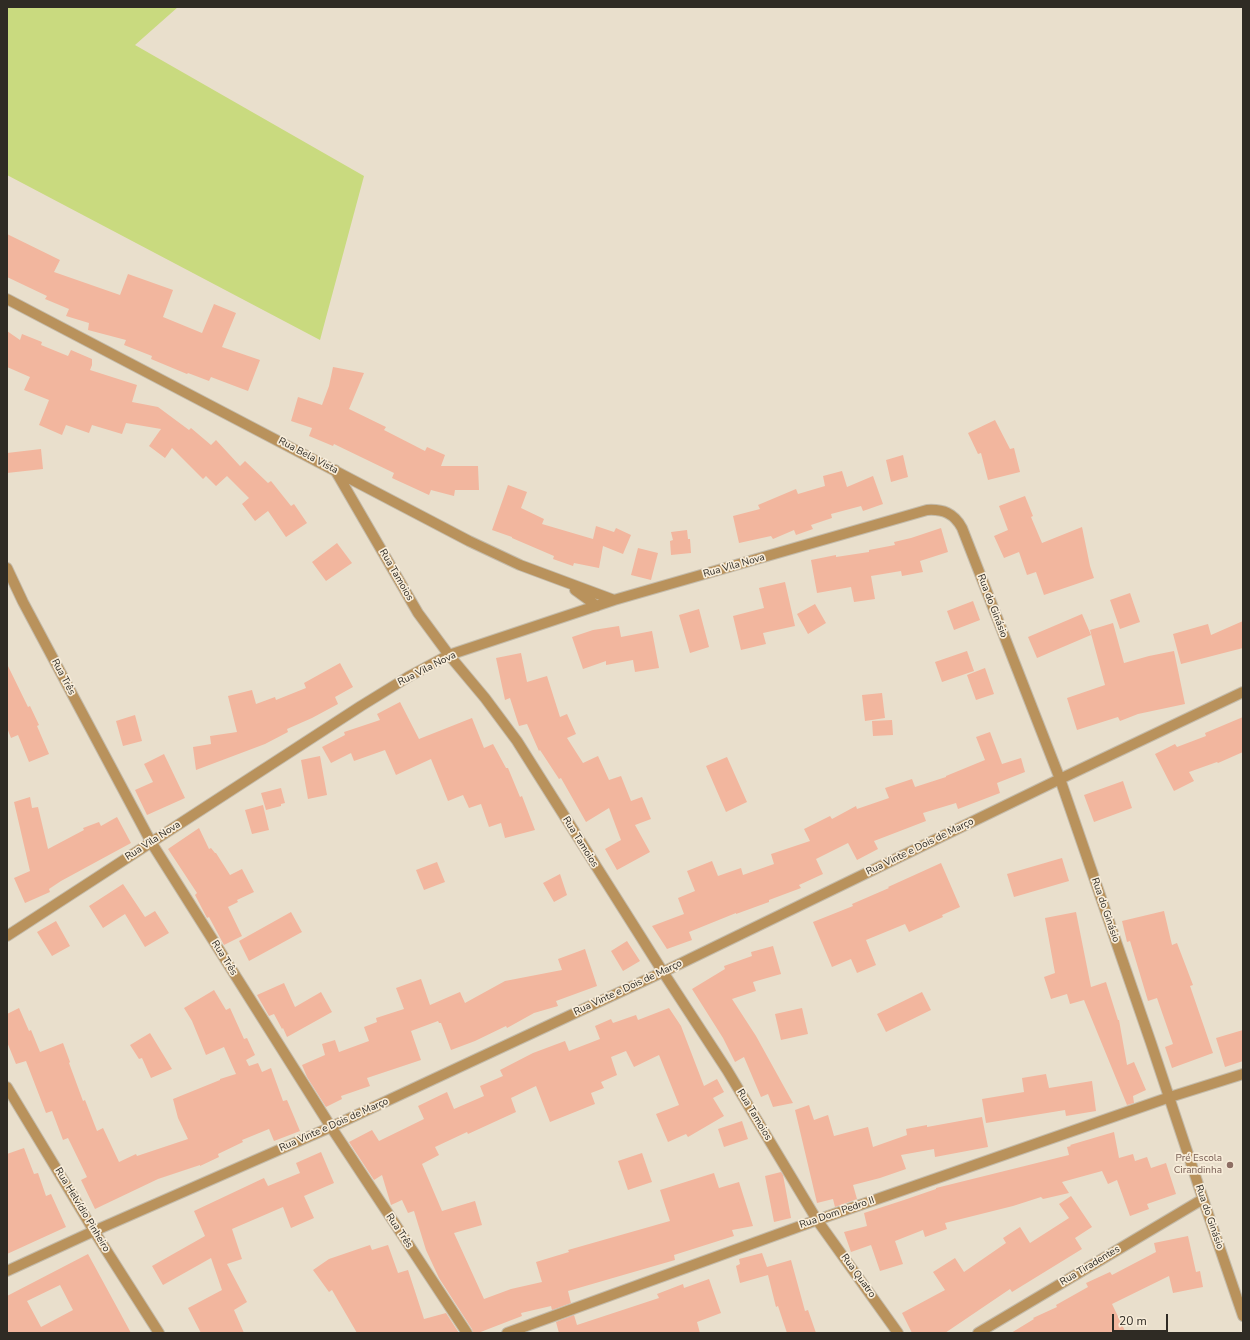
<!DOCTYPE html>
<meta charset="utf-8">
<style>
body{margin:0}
#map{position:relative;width:1250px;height:1340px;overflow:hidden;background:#e9dfcc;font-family:"Nunito Sans",sans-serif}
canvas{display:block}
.frame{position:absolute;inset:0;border:8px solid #2f2b24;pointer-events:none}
.scale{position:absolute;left:1112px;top:1314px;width:56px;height:18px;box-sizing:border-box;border:2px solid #2f2b24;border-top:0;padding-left:5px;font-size:12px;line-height:14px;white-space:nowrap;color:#2f2b24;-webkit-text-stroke:3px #f7ecd9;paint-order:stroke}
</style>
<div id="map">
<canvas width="1250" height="1340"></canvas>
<div class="frame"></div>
<div class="scale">20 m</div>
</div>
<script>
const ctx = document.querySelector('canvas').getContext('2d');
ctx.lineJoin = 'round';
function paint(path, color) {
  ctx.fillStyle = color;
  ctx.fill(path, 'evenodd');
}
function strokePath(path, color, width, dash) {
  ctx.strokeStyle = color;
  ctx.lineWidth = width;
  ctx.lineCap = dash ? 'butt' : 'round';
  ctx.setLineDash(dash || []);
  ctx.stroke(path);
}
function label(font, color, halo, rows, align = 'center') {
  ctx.font = font + ' "Nunito Sans",sans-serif';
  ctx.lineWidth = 3.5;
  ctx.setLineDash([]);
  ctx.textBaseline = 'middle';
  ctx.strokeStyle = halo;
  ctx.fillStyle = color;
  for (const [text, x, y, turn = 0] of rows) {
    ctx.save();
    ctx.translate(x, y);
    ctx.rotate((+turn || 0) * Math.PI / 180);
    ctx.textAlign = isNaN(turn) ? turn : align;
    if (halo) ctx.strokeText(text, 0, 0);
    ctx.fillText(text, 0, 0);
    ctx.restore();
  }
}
const green = new Path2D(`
 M7,7H178L135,45L364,176L320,340L7,175Z`);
const building = new Path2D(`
 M7,234L60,260L54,272L120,295L128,274L173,290L163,317L202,333L214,304L236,313L222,347L260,360L248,391L211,377L209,381L188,373L187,374L151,359L152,356L124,345L126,340L88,330L89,323L66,316L69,309L45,299L47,296L7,277Z
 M7,331L20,340L22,334L42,342L41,345L68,356L71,350L92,359V365L90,370L137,385L132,402L158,407L189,430L191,428L211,445L216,440L240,466L245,461L268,483L271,481L291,506L294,504L307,523L286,537L268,511L255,521L242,504L249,498L227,476L216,486L206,476L203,479L172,448L165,458L149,446L161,429L126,423L122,434L92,425L89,433L66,425L62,435L39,425L49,400L24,390L30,377L7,367Z
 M333,367L364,373L349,409L386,427L384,430L425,451L427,447L445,455L441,466H478L479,490H455L454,496L431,490L429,495L392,478L394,473L334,444L333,446L309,436L312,428L291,421L298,397L322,405L329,386Z
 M995,420L1010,449L1014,448L1020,472L988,480L981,453L978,454L968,433Z
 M41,449L43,469L7,473V453Z
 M903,455L908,477L891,482L886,460Z
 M842,471L847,487L873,476L883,504L863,511L861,506L831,514L832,518L811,525L813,529L796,535L794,530L773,539L771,536L739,543L733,516L760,509L758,505L796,489L798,494L825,486L823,476Z
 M508,485L527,492L521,508L544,519L542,524L593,539L596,526L614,532L616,528L631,535L623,554L603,546L599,568L574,563L573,566L553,559L554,556L512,538V537L492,530Z
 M1025,496L1033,516L1031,517L1042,543L1082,527L1090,566L1094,578L1044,595L1036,572L1027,575L1019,552L1004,558L994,536L1008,530L999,506Z
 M941,528L948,552L920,561L923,572L902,576L901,571L871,576L875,599L854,602L851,587L817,593L811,560L836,555V557L869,552V550L895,545L894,542L911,538Z
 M687,530L688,539H690L691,553L671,555L670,541L673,540L671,532Z
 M337,543L352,563L326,581L312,562Z
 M638,548L658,553L651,580L631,575Z
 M785,582L795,626L763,633L766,644L741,650L733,616L764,608L759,588Z
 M1130,593L1140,622L1120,629L1110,600Z
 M973,601L980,620L954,630L947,611Z
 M815,604L826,623L808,634L797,614Z
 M699,609L709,647L690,653L679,615Z
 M1082,614L1091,635L1037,658L1028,637Z
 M1243,621V648L1181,664L1173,634L1208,624L1211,635Z
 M1113,623L1124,663L1149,656L1174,651L1185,704L1138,714L1120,721L1118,717L1077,730L1067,698L1105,685L1090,630Z
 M619,626L621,637L652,631L659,668L635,672L633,660L606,665V661L583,669L572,637L593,630Z
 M967,651L974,671L942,682L935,662Z
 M521,653L527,682L547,676L560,717L567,714L576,734L567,738L583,763L598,756L609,780L621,776L631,801L642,797L651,819L635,825L650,852L617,870L605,849L621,840L609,808L586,822L561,778L559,779L540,750L539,751L527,724L519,726L510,698L505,700L496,658Z
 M340,663L353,687L335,697L338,704L312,718L287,729L288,732L265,744L196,770L193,747L211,744L210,736L237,732L228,696L252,690L256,704L275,697L276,700L306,688L304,683Z
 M7,664L28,707L30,706L39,725L37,726L49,754L29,762L18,735L11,738L7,728Z
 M985,668L994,694L976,700L967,675Z
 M882,693L885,718L865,721L862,695Z
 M400,702L419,739L472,718L484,748L493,744L506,768H508L520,797L522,796L535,830L505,838L501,823L489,827L481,804L469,808L463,795L448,801L431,759L396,775L385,750L354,761L351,753L331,763L322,747L345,735L344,732L380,720L377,714Z
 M135,715L142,741L123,746L116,721Z
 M1243,717V752L1218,763L1217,762L1189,772L1194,781L1174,791L1155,754L1175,744L1177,747L1206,736L1205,733Z
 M892,720L893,735L873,736L872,721Z
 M990,732L1002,764L1021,758L1025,772L997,783L1000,793L958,809L956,803L923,813L926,821L874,841L878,849L857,860L848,843L816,859L823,874L799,885L801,888L769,900V902L736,914V913L689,932L692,940L667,949L652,926L684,914L678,898L695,891L687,871L712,861L718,876L741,868L743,875L774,864L771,854L810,841L804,829L830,816L832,819L856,806L857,809L889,798L885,788L912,779L915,787L946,777V776L985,760L976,737Z
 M164,754L185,798L147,815L135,790L153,782L144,764Z
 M320,756L327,795L308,799L301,760Z
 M727,757L747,802L726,812L706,766Z
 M1123,781L1132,808L1094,822L1084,795Z
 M281,788L285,803L281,804V806L266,810L261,793Z
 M30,797L32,808L38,807L48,849L84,830L83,828L99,822L101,826L117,817L131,843L61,881L49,889L50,892L25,903L14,878L30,871L14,802Z
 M263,805L269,830L252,834L245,810Z
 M199,828L209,849L211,848L215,853H216L230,875L242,869L254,892L237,900L238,902L228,907L242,936L224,945L209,917L207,918L195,895L197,893L168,849Z
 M1062,858L1069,881L1014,897L1007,874Z
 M437,862L445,882L424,890L416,870Z
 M941,863L960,907L942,915L943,917L909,932L905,924L866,940L876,965L857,973L851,959L832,967L813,922L853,906L852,904L889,888L888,887Z
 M560,874L567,895L554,902L543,883Z
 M123,884L145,917L155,911L169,933L145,947L125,914L103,928L89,906Z
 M1164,911L1172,945L1177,943L1193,985L1190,986L1213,1053L1172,1068L1165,1047L1173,1044L1157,998L1148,1001L1130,941L1127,942L1122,921Z
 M291,912L302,932L249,961L239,941Z
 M1076,912L1091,987L1106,982L1118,1020H1119L1127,1065L1134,1062L1146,1090L1133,1096L1134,1103L1127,1105L1084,1000L1070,1004L1067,994L1051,999L1044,977L1055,973L1045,918Z
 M56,921L70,946L52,956L37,932Z
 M627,941L640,961L623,971L611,951Z
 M773,946L781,974L753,982L756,991L732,999L756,1036L793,1103L773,1107L768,1094L761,1097L744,1057L735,1062L723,1038L692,989L725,969L724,966L752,956L751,952Z
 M585,949L597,986L556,1001L558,1006L534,1013L507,1028L506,1026L475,1041L451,1050L441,1023H439L438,1021L411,1031L421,1060L367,1078L370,1086L341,1096L342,1099L326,1107L307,1077L302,1065L325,1055L322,1044L335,1040L339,1052L369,1041L364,1027L377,1022L376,1018L404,1009L396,988L421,979L430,1005L460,992L465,1003L505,981L562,970L558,959Z
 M284,983L295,1007L321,992L332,1012L287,1037L283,1028L282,1029L274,1014L269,1016L257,995Z
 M214,990L226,1010L230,1008L244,1039L247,1038L255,1055L246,1060L249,1066L258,1063L262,1072L271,1068L283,1101L287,1100L300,1131L274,1141L269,1129L242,1140L243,1142L218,1154L219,1157L200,1166V1165L158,1179L95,1209L81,1180L87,1177L68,1138L63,1140L52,1111L46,1113L26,1061L16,1064L7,1042V1014L19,1008L29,1031L31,1030L40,1052L63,1043L70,1062L69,1063L83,1101L85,1100L97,1131L103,1128L119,1162L136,1154L137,1156L188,1139L178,1118L173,1099L220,1080V1079L236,1074L224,1047L206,1055L192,1021L184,1008Z
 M922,992L931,1010L886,1032L877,1014Z
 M669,1008L681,1026L704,1086L717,1079L724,1092L713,1098L724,1116L688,1137L686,1134L668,1142L656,1114L679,1105L659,1055L634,1067L626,1051L611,1057L617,1075L601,1082L604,1088L591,1093L595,1104L550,1122L536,1086L511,1098L516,1112L468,1134L467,1132L435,1147L439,1155L422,1164L442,1211L475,1201L482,1225L454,1233L484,1299L511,1289L542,1282L536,1262L569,1252L568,1250L670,1221L660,1190L714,1173L719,1188L739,1182L753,1226L732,1230L734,1236L674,1255L675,1260L568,1291L571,1303L552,1310L551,1306L521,1313L522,1316L478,1333H473L472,1329L439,1278L426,1250L414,1211L408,1213L402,1200L391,1205L382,1175L374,1180L349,1142L372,1130L379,1141L424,1119L418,1106L447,1092L454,1109L484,1096L480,1086L503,1076L500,1070L533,1053L565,1041L569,1051L600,1039L595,1026L611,1019L613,1023L636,1015L638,1020Z
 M802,1008L808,1034L781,1040L775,1014Z
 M1243,1030V1061L1225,1067L1216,1038Z
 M150,1033L172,1069L151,1078L142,1058L139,1059L130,1045Z
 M1046,1074L1049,1088L1092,1081L1096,1111L1066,1116L1065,1110L986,1123L982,1099L1024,1092L1022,1078Z
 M809,1105L814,1120L828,1115L834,1136L868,1127L873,1147L907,1135L906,1129L927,1125V1127L982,1117L988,1147L935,1157L934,1149L901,1155L906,1169L880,1178L853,1185L857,1199L835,1207L833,1199L817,1203L795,1110Z
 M742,1121L748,1139L724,1147L718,1129Z
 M1114,1132L1119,1158L1133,1154L1135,1161L1147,1157L1151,1168L1166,1163L1176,1194L1147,1204L1149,1209L1130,1216L1117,1180L1108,1184L1102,1171L1062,1182L1069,1193L1043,1199L1041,1197L1013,1206L945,1223L947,1229L925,1237L923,1230L895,1241L903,1264L880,1271L871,1245L851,1252L844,1232L867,1226L864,1213L904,1200L936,1189V1188L1069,1155L1067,1147L1071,1146L1070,1145Z
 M24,1148L34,1174L38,1173L46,1196L51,1194L66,1227L7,1254V1154Z
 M321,1152L334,1183L304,1196L314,1218L291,1228L283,1207L232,1229L242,1259L227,1264L247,1302L234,1310L244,1333H201L188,1308L222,1290L211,1258L163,1285L152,1266L205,1236L194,1211L264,1178L268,1186L300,1173L296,1163Z
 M642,1153L652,1182L628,1190L618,1161Z
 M781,1172L783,1175L791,1218L774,1222L765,1176Z
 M1071,1196L1092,1227L1075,1238L1082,1249L1012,1292L1010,1289L945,1333H912L902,1313L945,1290L933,1272L955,1258L964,1272L1006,1243L1003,1238L1020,1227L1030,1243L1069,1218L1059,1204Z
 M1188,1236L1196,1272L1200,1271L1203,1287L1173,1293L1169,1276L1112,1304L1126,1333H1011L1034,1319L1033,1318L1057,1307L1056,1305L1088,1287L1086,1283L1110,1272L1112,1275L1156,1252L1154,1243Z
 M370,1245L372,1250L388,1245L398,1273L408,1270L424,1319L446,1313L459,1333H357L332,1290L329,1292L313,1270L329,1259Z
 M762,1253L767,1267L791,1260L805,1311L808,1310L816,1333H787L778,1306L776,1307L768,1275L740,1283L736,1266L740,1264L739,1259Z
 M88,1254L131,1333H7V1296ZM60,1285L73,1310L41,1327L27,1301Z
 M709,1279L721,1313L697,1322L700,1333H559L556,1322L574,1315L577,1325L659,1298L657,1294L683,1284L684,1288Z`);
const minor = new Path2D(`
 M7,299L469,541L520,565L614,600
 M335,470L418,613L449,655L485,698L517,741L663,972L727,1070L817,1220L898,1333
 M7,568L23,602L151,842L331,1127L467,1333
 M575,590L597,606
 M7,936L361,706L408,677L449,655L614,600L927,510C943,509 954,513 962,528L1060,779L1151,1043L1203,1199L1243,1316
 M7,1087L94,1231L159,1333
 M7,1271L94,1231L331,1127L663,972L1060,779L1243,692
 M507,1333L817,1220L1170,1097L1243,1074
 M978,1333L1203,1199`);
const markers = [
 [1230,1165,4,"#8d6e63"]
];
const streetNames = [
 ["Rua Bela Vista",308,456,28],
 ["Rua Vila Nova",734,566,-16],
 ["Rua Tamoios",396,575,60],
 ["Rua do Ginásio",992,606,69],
 ["Rua Vila Nova",427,669,-27],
 ["Rua Três",63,677,62],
 ["Rua Vila Nova",153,841,-33],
 ["Rua Tamoios",580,842,58],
 ["Rua Vinte e Dois de Março",920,847,-26],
 ["Rua do Ginásio",1105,910,71],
 ["Rua Três",224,958,58],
 ["Rua Vinte e Dois de Março",628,988,-25],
 ["Rua Tamoios",754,1115,59],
 ["Rua Vinte e Dois de Março",334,1125,-24],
 ["Rua Helvídio Pinheiro",82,1210,59],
 ["Rua Dom Pedro II",837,1213,-19],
 ["Rua do Ginásio",1209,1217,71],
 ["Rua Três",399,1231,56],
 ["Rua Tiradentes",1090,1266,-31],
 ["Rua Quatro",858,1276,54]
];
const educationNames = [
 ["Pré Escola",1222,1159],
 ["Cirandinha",1222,1171]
];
paint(green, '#c9da7f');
paint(building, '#f2b69e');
strokePath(minor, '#c4bbaa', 12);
strokePath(minor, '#b9925c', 10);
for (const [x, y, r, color] of markers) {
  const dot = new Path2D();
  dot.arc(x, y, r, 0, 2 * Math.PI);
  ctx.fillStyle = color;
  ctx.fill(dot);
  strokePath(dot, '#f7ecd9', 1.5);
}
label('10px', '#2f2b24', '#f7ecd9', streetNames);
label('10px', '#785e54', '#f7ecd9', educationNames, 'right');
</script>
